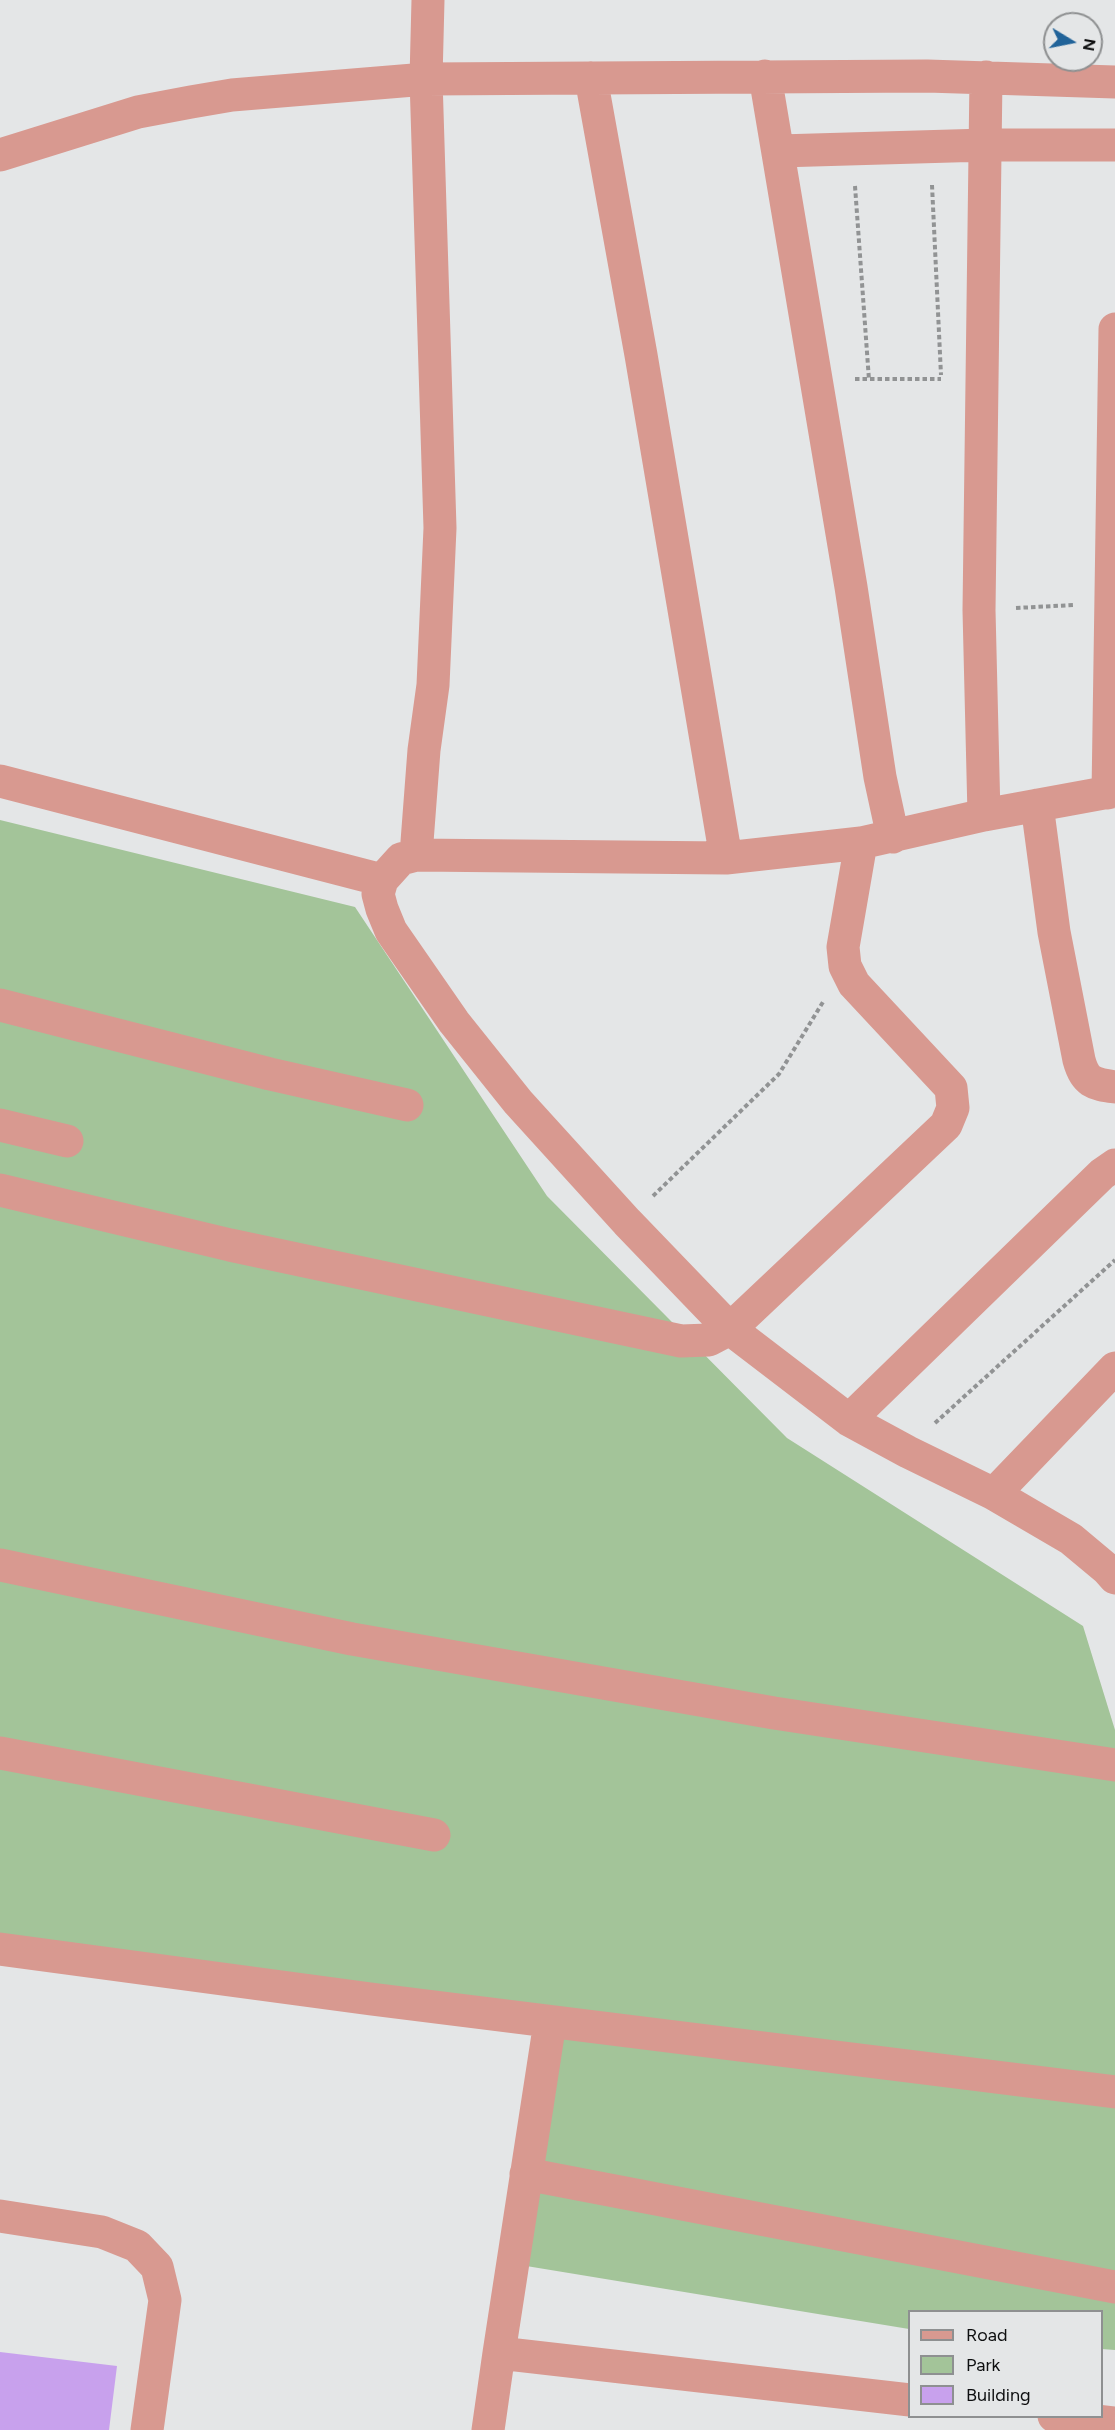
<!DOCTYPE html>
<style>
body{margin:0}
#map{position:relative;width:1115px;height:2430px;overflow:hidden;background:#e4e6e7;font-family:Figtree,sans-serif}
canvas{display:block}
.legend{position:absolute;left:908px;top:2310px;width:195px;height:108px;box-sizing:border-box;background:#e4e6e7;border:2px solid #8e9091;margin:0;padding:8px 10px;list-style:none;font-size:18px;color:#0e0f10}
.legend li{display:flex;align-items:center;gap:12px;height:30px}
.legend b{width:30px;border:2px solid #8e9091}
.north{position:absolute;left:1043px;top:12px;width:60px;height:60px;box-sizing:border-box;background:#e4e6e7;border:2px solid #8e9091;border-radius:50%;rotate:100deg;font-size:16px;font-weight:700;line-height:24px;text-align:center;color:#0e0f10}
.north::after{content:'';display:block;margin:auto;width:21px;height:27px;background:#216399;clip-path:polygon(50% 0,100% 100%,50% 72%,0 100%)}
</style>
<div id="map">
<canvas width="1115" height="2430"></canvas>
<ul class="legend">
<li><b style="height:8px;background:#d89990"></b>Road</li>
<li><b style="height:16px;background:#a3c499"></b>Park</li>
<li><b style="height:16px;background:#c8a1ed"></b>Building</li>
</ul>
<div class="north">N</div>
</div>
<script>
const ctx = document.querySelector('canvas').getContext('2d');
ctx.lineJoin = 'round';
function paint(path, color) {
  ctx.fillStyle = color;
  ctx.fill(path, 'evenodd');
}
function strokePath(path, color, width, dash) {
  ctx.strokeStyle = color;
  ctx.lineWidth = width;
  ctx.lineCap = dash ? 'butt' : 'round';
  ctx.setLineDash(dash || []);
  ctx.stroke(path);
}
const green = new Path2D(`
 M0,820L355,907L547,1196L787,1438L1083,1626L1115,1730V2350L1102,2349V2312H910L909,2329L502,2262L542,2022L0,1936Z`);
const building = new Path2D(`
 M0,2352L117,2366L109,2430H0Z`);
const path = new Path2D(`
 M932,185L941,375
 M855,186L869,380
 M855,379H941
 M1016,608L1074,605
 M653,1196L779,1074L823,1002
 M935,1423L1115,1260`);
const minor = new Path2D(`
 M765,76L851,587L880,777L893,837
 M591,78L641,355L726,858
 M779,151L986,145H1115
 M0,155L138,112L191,102L232,95L426,79L927,76L1115,82
 M0,781L382,880
 M1115,791L984,815L861,843L726,858L416,855L401,859L382,880L378,894L382,909L391,931L454,1022L518,1102L627,1222L730,1329L849,1420L908,1452L994,1494L1071,1539L1107,1569L1115,1578
 M1108,793L1115,329
 M1037,805L1054,932L1079,1060C1085,1082 1093,1084 1115,1087
 M984,815L979,610L986,77
 M416,855L424,750L433,685L440,528L426,79L428,0
 M0,1005L270,1074L407,1105
 M0,1125L67,1141
 M0,1190L230,1245L681,1341L709,1340L730,1329L946,1125L953,1108L951,1088L854,984L845,966L843,947L861,843
 M849,1420L1102,1174L1115,1165
 M994,1494L1115,1368
 M0,1565L352,1639L774,1713L1115,1765
 M0,1753L434,1835
 M0,1949L371,1999L1115,2092
 M526,2174L1115,2287
 M0,2216L102,2232L137,2246L157,2267L165,2300L147,2430
 M499,2353L550,2022
 M1054,2416L1115,2423
 M488,2430L499,2353L910,2400`);
paint(green, '#a3c499');
paint(building, '#c8a1ed');
strokePath(path, '#919394', 4, [4.5, 3]);
strokePath(minor, '#d89990', 33);
</script>
